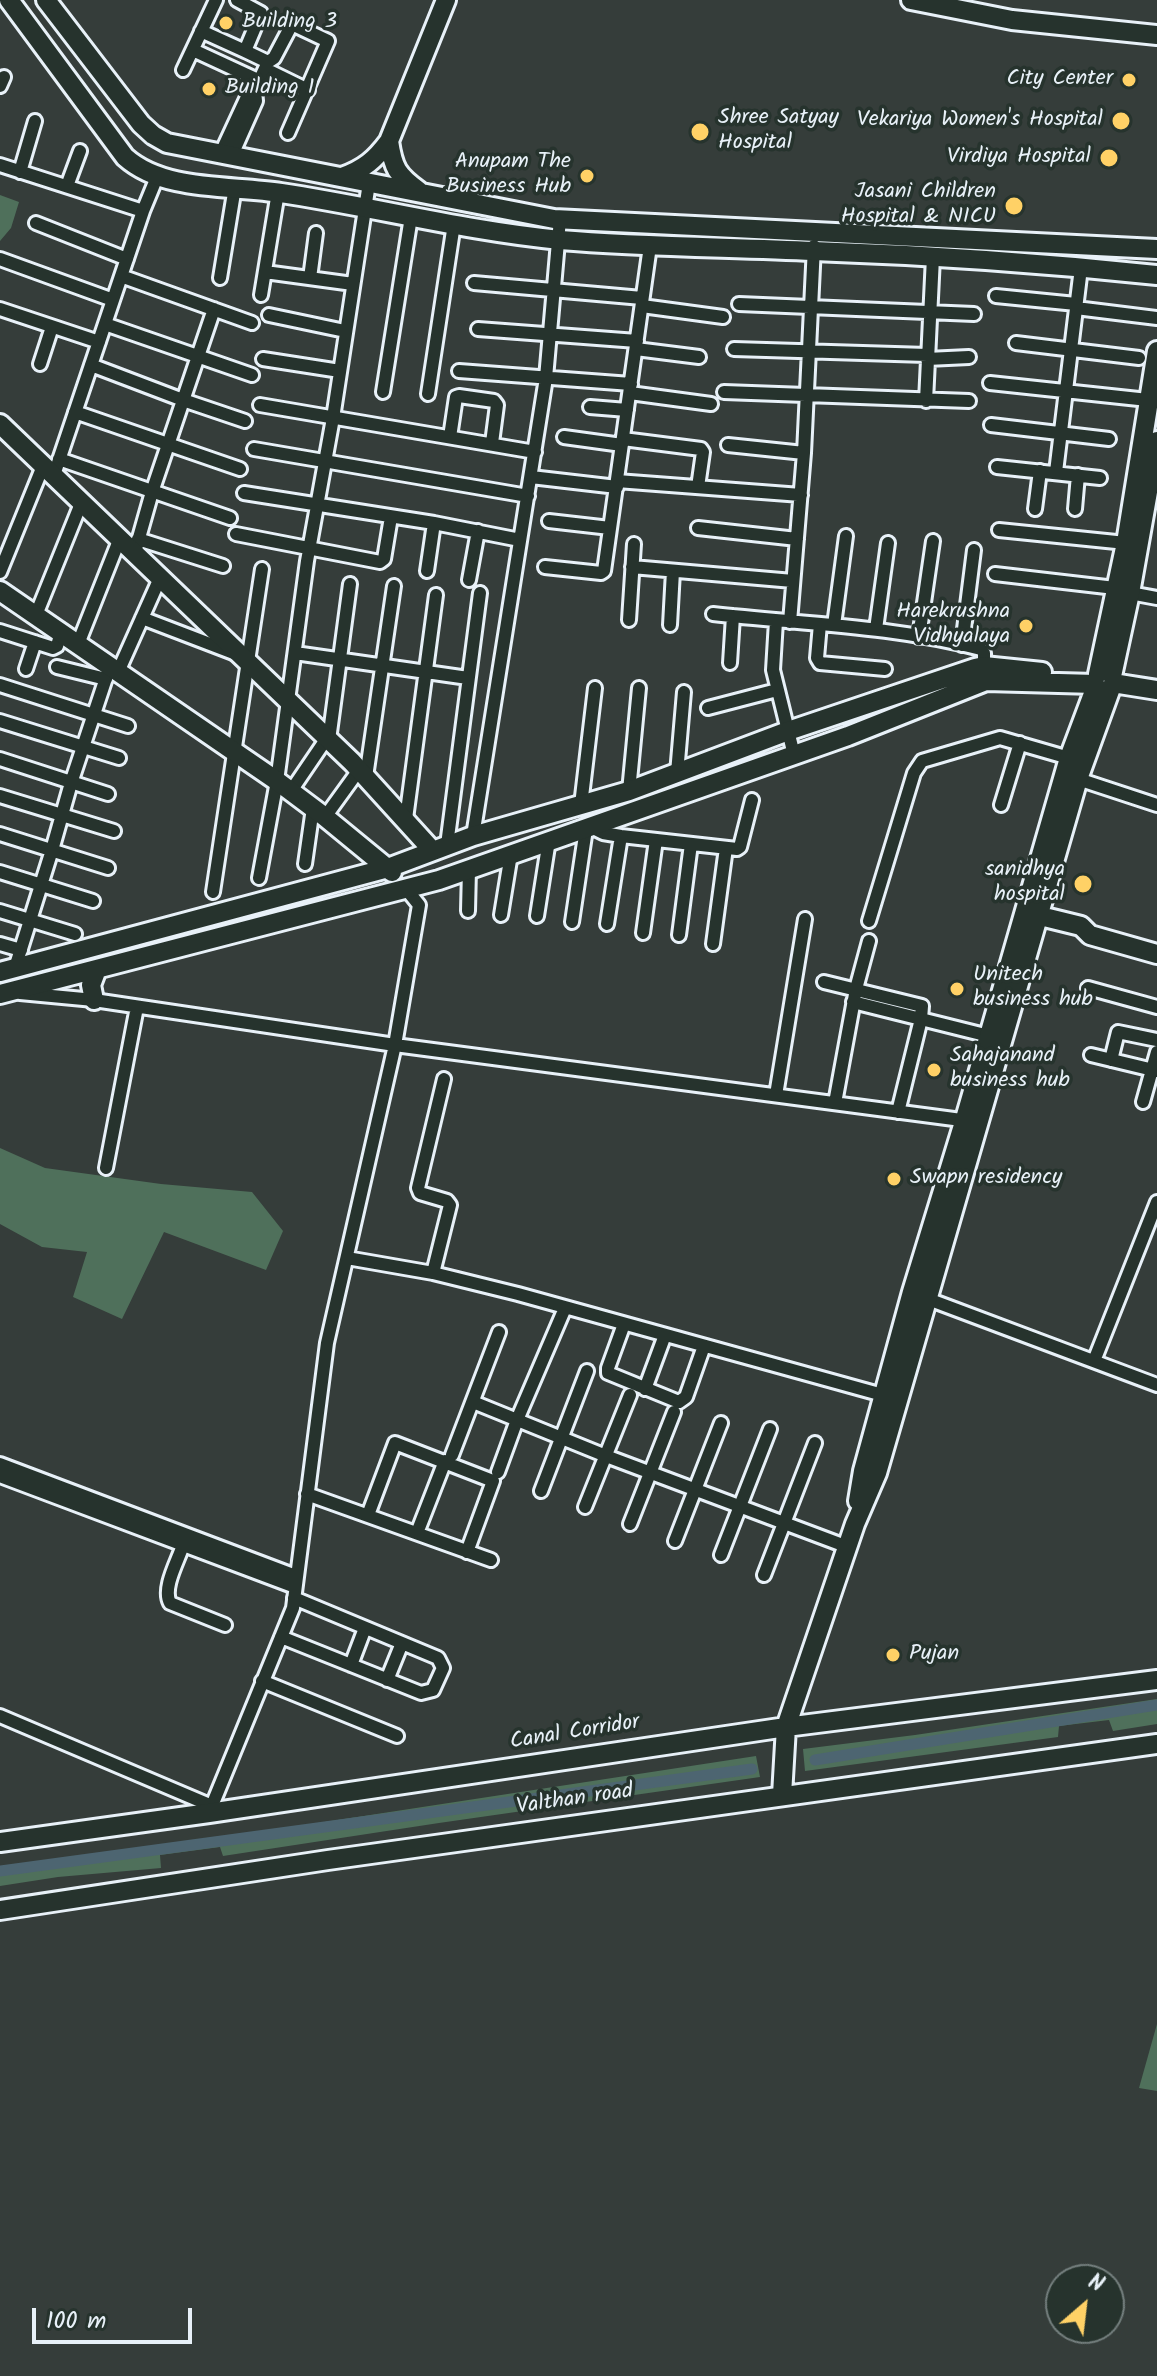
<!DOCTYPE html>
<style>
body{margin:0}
#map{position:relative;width:1157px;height:2376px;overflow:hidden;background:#353d3a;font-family:Kalam,sans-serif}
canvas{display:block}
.north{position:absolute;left:1045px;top:2264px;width:80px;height:80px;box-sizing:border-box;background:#26332d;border:2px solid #747f7e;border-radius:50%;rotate:28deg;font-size:22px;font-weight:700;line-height:32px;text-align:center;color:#e8f1f8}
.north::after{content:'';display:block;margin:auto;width:28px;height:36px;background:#ffd166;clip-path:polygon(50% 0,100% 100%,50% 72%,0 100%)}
.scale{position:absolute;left:32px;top:2308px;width:160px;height:36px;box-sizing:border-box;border:4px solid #e8f1f8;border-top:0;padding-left:10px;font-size:24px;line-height:28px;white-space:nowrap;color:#e8f1f8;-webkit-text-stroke:6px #26332d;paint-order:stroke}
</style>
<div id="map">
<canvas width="1157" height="2376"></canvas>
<div class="north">N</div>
<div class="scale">100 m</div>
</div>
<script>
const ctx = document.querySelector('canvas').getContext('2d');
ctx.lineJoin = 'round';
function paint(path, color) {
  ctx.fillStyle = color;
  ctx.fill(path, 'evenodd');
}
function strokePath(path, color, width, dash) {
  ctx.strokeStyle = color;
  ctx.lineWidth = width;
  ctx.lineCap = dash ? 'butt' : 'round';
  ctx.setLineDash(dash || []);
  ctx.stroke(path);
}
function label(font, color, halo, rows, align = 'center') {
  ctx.font = font + ' Kalam,sans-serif';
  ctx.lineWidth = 7;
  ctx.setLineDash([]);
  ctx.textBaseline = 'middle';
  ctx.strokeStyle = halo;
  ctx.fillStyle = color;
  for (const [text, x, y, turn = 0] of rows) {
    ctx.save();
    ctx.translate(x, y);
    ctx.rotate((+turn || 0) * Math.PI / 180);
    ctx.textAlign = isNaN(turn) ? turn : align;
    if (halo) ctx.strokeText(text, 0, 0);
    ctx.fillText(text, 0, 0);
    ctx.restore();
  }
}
const green = new Path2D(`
 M0,195L19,202L11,228L0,241Z
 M0,1148L45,1168L161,1184L252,1192L283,1231L266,1270L164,1232L122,1319L73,1297L87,1252L42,1247L0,1224Z
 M1157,1699V1724L1113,1731L1109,1720L1059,1726L1058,1737L805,1771L803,1749L915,1735Z
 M756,1756L760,1777L439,1823L223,1856L220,1847L160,1855L161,1868L58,1877L0,1886V1875L259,1832Z
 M1157,2024V2091L1139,2088Z`);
const canal = new Path2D(`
 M815,1760L1157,1705
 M0,1871L752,1769`);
const street = new Path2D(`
 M201,31L245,51L261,13L237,0
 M193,50L260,81
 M245,51L268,62L257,86
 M268,62L274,58L292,24L328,41L288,133
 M265,69L308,90
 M183,70L216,0
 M0,86L4,77
 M221,153L247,97L255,91L256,101L232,155
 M0,165L143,211
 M20,172L35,121
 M67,186L80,151
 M36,223L127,259
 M0,259L113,300
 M265,272L353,284
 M121,276L252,323
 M220,278L235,187
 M310,278L316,233
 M474,283L642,298
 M261,295L278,192
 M996,296L1076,304
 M739,304L974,314
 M642,306L723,317
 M1076,308L1157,318
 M0,309L99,342
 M269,315L345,331
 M105,324L252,375
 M478,329L637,341
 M1016,343L1139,358
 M636,349L699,357
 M734,349L927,355
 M263,359L340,371
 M927,359L969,357
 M40,364L52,327
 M91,365L183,400L245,421
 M459,371L631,384
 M990,383L1148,400
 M383,392L411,217
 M724,392L969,401
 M630,393L711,404
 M428,394L454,224
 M926,401L933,257
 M260,405L535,452
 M590,407L627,410
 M75,412L240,469
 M991,425L1109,439
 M450,437L456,397L459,396L494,401L497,405L492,443
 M564,437L622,445
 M623,439L701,449L703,452L698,487
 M728,445L804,453
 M254,449L528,496
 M59,459L230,518
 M997,467L1100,478
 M1056,472L1081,268
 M54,475L143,211L157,177
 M531,477L617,487
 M617,481L801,495
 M244,493L434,523L520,540
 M1035,509L1040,471
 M1075,509L1078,475
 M549,521L610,528
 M698,528L797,539
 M999,530L1126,543
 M236,534L380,562L384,559L391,517
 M138,539L223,566
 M135,552L152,492L214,309
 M545,567L601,573L604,571L650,246
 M632,567L793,581
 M427,571L434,523
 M0,572L43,466
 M995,574L1115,588
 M469,580L478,531
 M1130,593L1157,598
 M713,614C803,624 894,626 981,649L984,653V666
 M36,615L82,501
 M142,618L236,654
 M629,620L634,544
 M776,621L773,670L794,755
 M790,622L804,453L814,246
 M820,624L817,658L820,663L885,669
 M670,625L673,571
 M834,625L846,536
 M876,629L888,543
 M0,631L53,648L57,646L61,632
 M919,637L933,541
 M78,644L120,538
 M962,645L974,550
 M295,653L468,678
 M730,663L733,616
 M57,667L106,679
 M26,669L35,642
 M118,672L160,578
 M0,685L128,726
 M708,708L777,690
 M0,721L119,758
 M329,740L350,584
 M0,759L108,794
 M677,773L684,692
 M366,777L394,586
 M1078,779L1157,805
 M291,791L327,738
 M629,791L639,688
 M0,796L114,831
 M581,805L595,688
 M1001,805L1020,743
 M325,817L359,770
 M406,819L436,595
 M591,827L603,833L621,836L737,849L740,847L752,800
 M0,834L108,868
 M473,836L546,378L560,219
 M447,845L480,593
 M305,864L313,808
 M0,872L93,901
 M259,878L277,781L307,561L333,418L369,183
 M213,892L262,569
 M0,911L75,934
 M468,911L469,869
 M501,915L511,854
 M537,916L549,840
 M869,921L914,773L922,761L1000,738L1069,758
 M572,922L586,829
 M607,924L621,836
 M643,933L656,840
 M679,935L691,844
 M0,944L21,950
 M713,944L726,848
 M15,968L52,850L71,783L110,666
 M824,982L922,1006L921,1019L898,1112
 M1088,988L1157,1007
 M20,993L94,1000L395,1045L969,1121
 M853,1002L989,1036
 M1091,1055L1157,1071
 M1111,1060L1118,1032L1157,1040
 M776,1095L805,919
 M1143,1102L1157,1052
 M835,1103L856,989L869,941
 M106,1168L137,1007
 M347,1258L433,1273L518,1294L890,1397
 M433,1273L450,1205L447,1201L420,1193L418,1188L444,1079
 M928,1299L1157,1385
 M624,1324L608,1368V1373L679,1402L686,1397L704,1346
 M1094,1361L1157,1202
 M645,1389L665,1335
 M473,1402L606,1456L848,1547
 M452,1455L499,1332
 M0,1464L296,1576
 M498,1472L517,1420L565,1308
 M0,1476L295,1587
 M541,1491L587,1371
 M307,1494L491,1560
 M585,1507L630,1395
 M368,1515L395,1443L493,1481L467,1552
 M630,1524L674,1412
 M417,1533L445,1461
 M675,1541L721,1423
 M183,1545C178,1561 162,1588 170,1603L225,1625
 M721,1555L770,1429
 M764,1575L815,1443
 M281,1637L421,1693L433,1690L443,1668L438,1658L294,1598
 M351,1665L365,1628
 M387,1680L402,1643
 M262,1681L397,1736
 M0,1716L212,1806
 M209,1813L293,1608L327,1343L395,1045L419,905L407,890`);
const secondary = new Path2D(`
 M9,0L125,157C164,192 231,185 281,193C374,207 466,231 560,240C645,247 729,247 814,251C928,255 1043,263 1157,275
 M46,0L141,124L153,135L167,143L554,219L1157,249
 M911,0L1012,20L1157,35
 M389,141C393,168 397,175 419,191
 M342,177C364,169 375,160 389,141L446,0
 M0,424L352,762L432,850
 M0,591L277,781L325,817L392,872
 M1098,674L1126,543L1157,351
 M1112,676L1130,593L1157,441
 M1113,683L1157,690
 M1028,913L1081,926L1090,935L1157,954
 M0,972L388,868L473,836L629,791L788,731L975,668L984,666L1042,672
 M0,994L439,880L848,736L986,681L1095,684
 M94,1000L91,985L97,969
 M858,1501L863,1471L912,1292L965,1119L1069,758L1096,686
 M782,1795L786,1727L855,1524L877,1473L1078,779L1111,688
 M0,1842L209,1813L786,1727L1157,1680
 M0,1910L328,1860L1157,1744`);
const markers = [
 [226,23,8,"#ffd166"],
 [1129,80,8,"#ffd166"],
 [209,89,8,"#ffd166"],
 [1121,121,10,"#ffd166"],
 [700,132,10,"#ffd166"],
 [1109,158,10,"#ffd166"],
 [587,176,8,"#ffd166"],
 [1014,206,10,"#ffd166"],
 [1026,626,8,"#ffd166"],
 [1083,884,10,"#ffd166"],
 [957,989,8,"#ffd166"],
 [934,1070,8,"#ffd166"],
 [894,1179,8,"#ffd166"],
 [893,1655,8,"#ffd166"]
];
const poiNames = [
 ["Building 3",242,23],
 ["City Center",1113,80,"right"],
 ["Building 1",225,89],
 ["Shree Satyay",718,119],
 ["Hospital",718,144],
 ["Vekariya Women's Hospital",1103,121,"right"],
 ["Virdiya Hospital",1091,158,"right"],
 ["Anupam The",571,163,"right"],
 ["Business Hub",571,188,"right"],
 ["Jasani Children",996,193,"right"],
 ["Hospital & NICU",996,218,"right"],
 ["Harekrushna",1010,613,"right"],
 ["Vidhyalaya",1010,638,"right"],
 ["sanidhya",1065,871,"right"],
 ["hospital",1065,896,"right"],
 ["Unitech",973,976],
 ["business hub",973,1001],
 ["Sahajanand",950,1057],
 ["business hub",950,1082],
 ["Swapn residency",910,1179],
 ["Pujan",909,1655]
];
const streetNames = [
 ["Canal Corridor",575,1734,-9],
 ["Valthan road",575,1801,-8]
];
paint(green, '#4f705b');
strokePath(canal, '#4d6571', 11);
strokePath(street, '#e8f1f8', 18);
strokePath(secondary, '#e8f1f8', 24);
strokePath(street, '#26332d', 12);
strokePath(secondary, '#26332d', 18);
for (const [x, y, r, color] of markers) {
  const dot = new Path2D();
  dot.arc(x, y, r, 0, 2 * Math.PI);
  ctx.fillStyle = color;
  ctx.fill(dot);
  strokePath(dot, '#26332d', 3);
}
label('22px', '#e8f1f8', '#26332d', poiNames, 'left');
label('22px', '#e8f1f8', '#26332d', streetNames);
</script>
